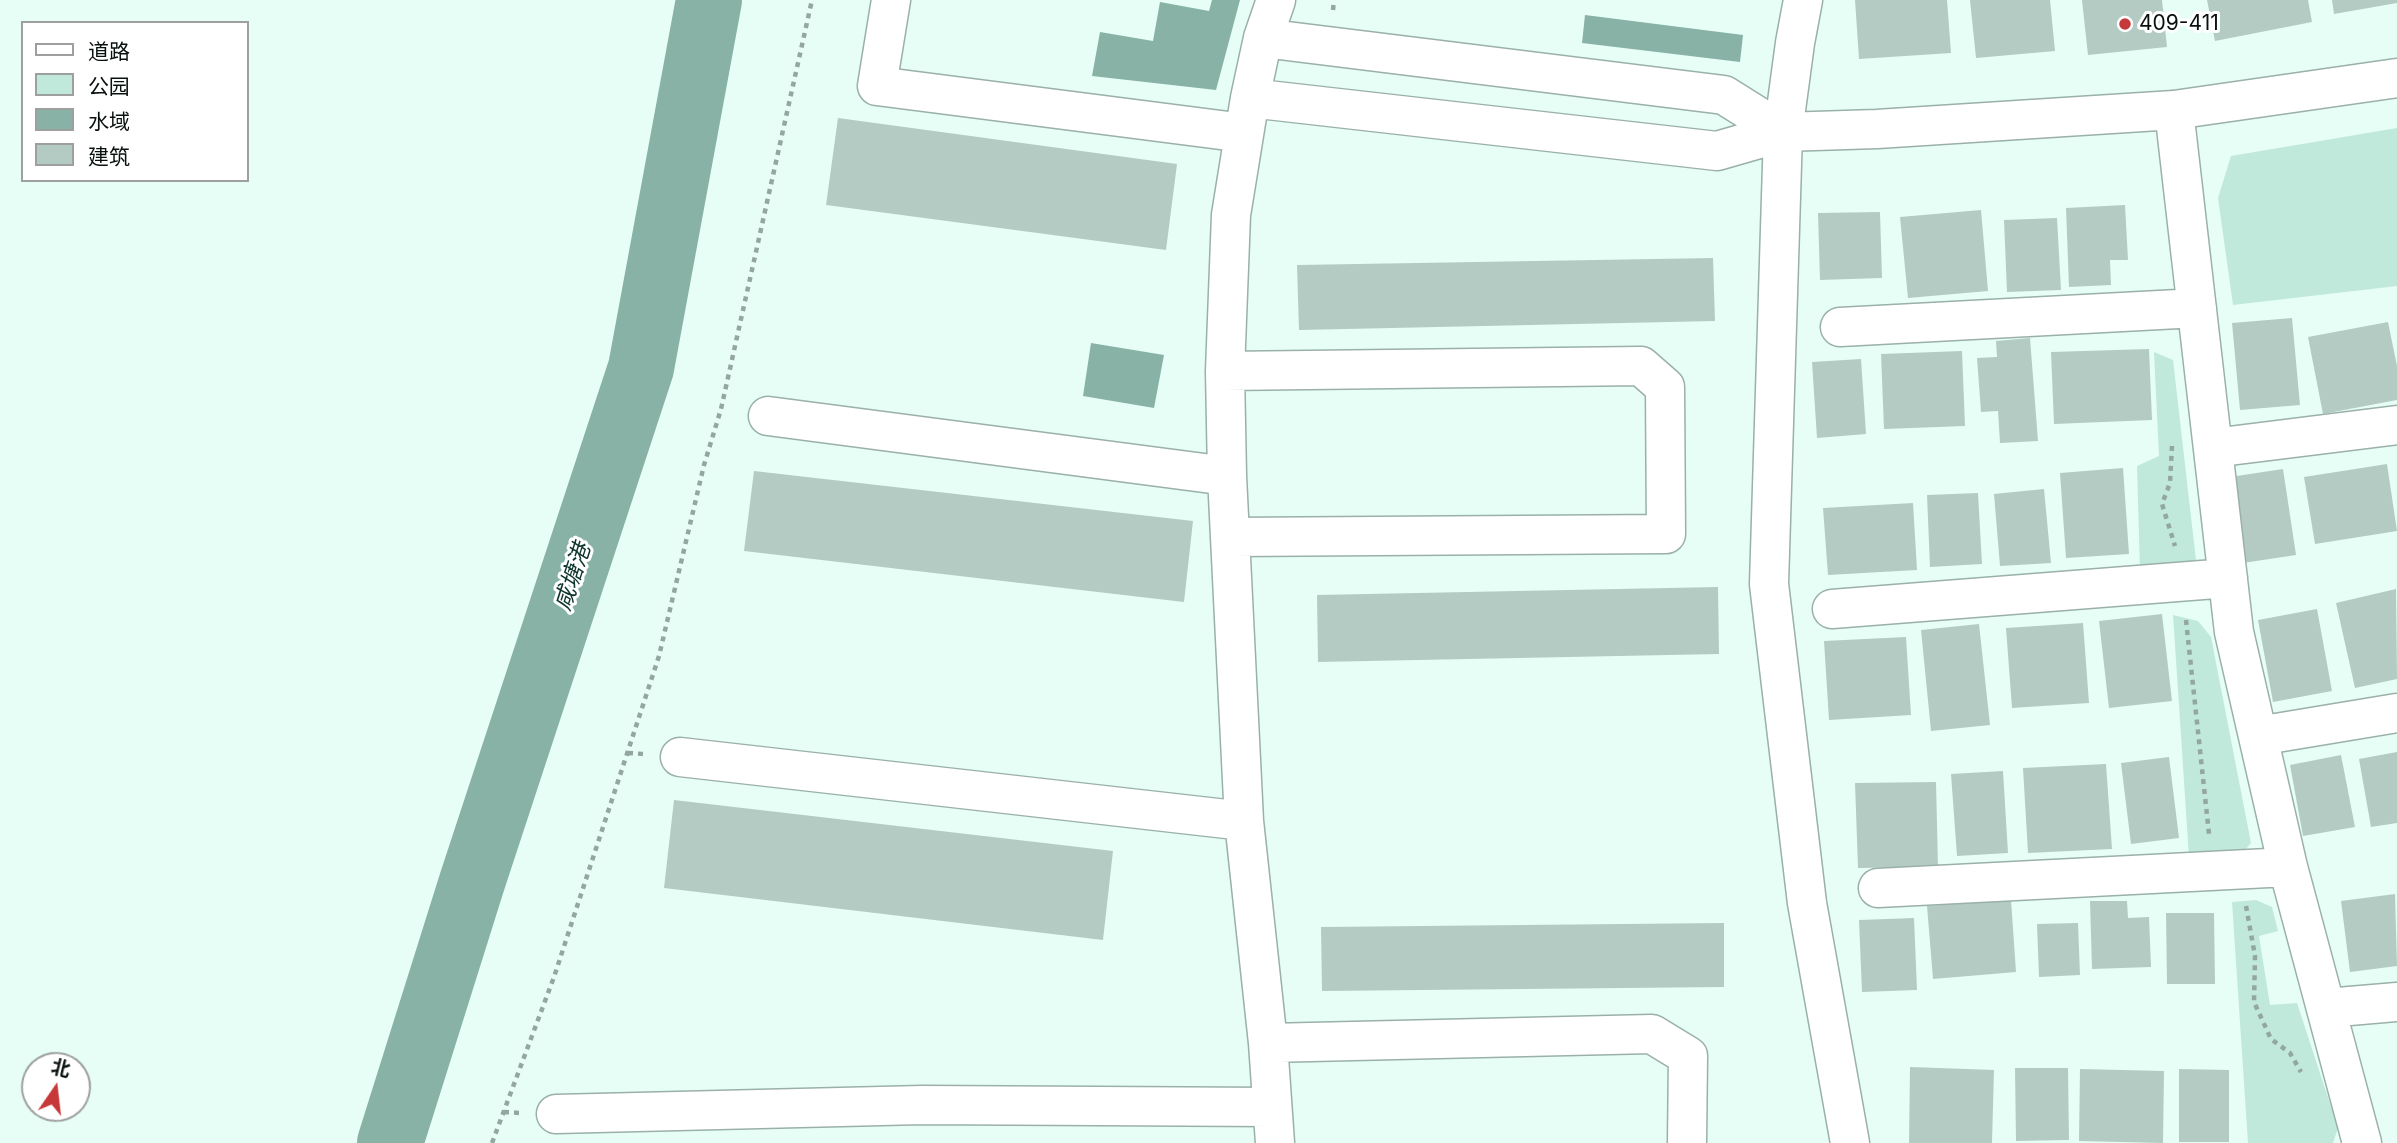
<!DOCTYPE html>
<meta charset="utf-8">
<style>
body{margin:0}
#map{position:relative;width:2397px;height:1143px;overflow:hidden;background:#e6fef6;font-family:Inter,"Noto Sans SC",sans-serif}
canvas{display:block}
.legend{position:absolute;left:21px;top:21px;width:228px;height:161px;box-sizing:border-box;background:#fff;border:2px solid #9da09f;margin:0;padding:9px 12px;list-style:none;font-size:21px;color:#09110f}
.legend li{display:flex;align-items:center;gap:14px;height:35px}
.legend b{width:35px;border:2px solid #9da09f}
.north{position:absolute;left:21px;top:1052px;width:70px;height:70px;box-sizing:border-box;background:#fff;border:2px solid #9da09f;border-radius:50%;rotate:14deg;font-size:19px;font-weight:700;line-height:28px;text-align:center;color:#09110f}
.north::after{content:'';display:block;margin:auto;width:24px;height:32px;background:#c73838;clip-path:polygon(50% 0,100% 100%,50% 72%,0 100%)}
</style>
<div id="map">
<canvas width="2397" height="1143"></canvas>
<ul class="legend">
<li><b style="height:9px;background:#fff"></b>道路</li>
<li><b style="height:19px;background:#c0e9dc"></b>公园</li>
<li><b style="height:19px;background:#89b2a6"></b>水域</li>
<li><b style="height:19px;background:#b4cbc4"></b>建筑</li>
</ul>
<div class="north">北</div>
</div>
<script>
const ctx = document.querySelector('canvas').getContext('2d');
ctx.lineJoin = 'round';
function paint(path, color) {
  ctx.fillStyle = color;
  ctx.fill(path, 'evenodd');
}
function strokePath(path, color, width, dash) {
  ctx.strokeStyle = color;
  ctx.lineWidth = width;
  ctx.lineCap = dash ? 'butt' : 'round';
  ctx.setLineDash(dash || []);
  ctx.stroke(path);
}
function label(font, color, halo, rows, align = 'center') {
  ctx.font = font + ' Inter,"Noto Sans SC",sans-serif';
  ctx.lineWidth = 6;
  ctx.setLineDash([]);
  ctx.textBaseline = 'middle';
  ctx.strokeStyle = halo;
  ctx.fillStyle = color;
  for (const [text, x, y, turn = 0] of rows) {
    ctx.save();
    ctx.translate(x, y);
    ctx.rotate((+turn || 0) * Math.PI / 180);
    ctx.textAlign = isNaN(turn) ? turn : align;
    if (halo) ctx.strokeText(text, 0, 0);
    ctx.fillText(text, 0, 0);
    ctx.restore();
  }
}
const green = new Path2D(`
 M2397,128V286L2233,305L2218,198L2231,156Z
 M2154,352L2173,360L2197,569L2140,571L2137,466L2159,456Z
 M2173,615L2198,621L2211,637L2251,843L2239,857H2189Z
 M2256,900L2272,907L2278,931L2259,936L2270,1005L2297,1003L2338,1128L2333,1143H2248L2232,902Z`);
const water = new Path2D(`
 M1212,0H1240L1216,90L1092,76L1100,32L1153,41L1160,2L1209,11Z
 M1585,15L1743,35L1740,62L1582,43Z
 M1091,343L1164,355L1154,408L1083,396Z`);
const river = new Path2D(`
 M390,1143L472,882L641,368L709,0`);
const building = new Path2D(`
 M1855,0H1947L1951,53L1859,59Z
 M1970,0H2050L2055,51L1976,58Z
 M2082,0H2162L2167,47L2088,55Z
 M2207,0H2308L2312,22L2215,41Z
 M2332,0H2397V3L2334,14Z
 M838,118L1177,164L1166,250L826,205Z
 M2125,205L2128,260H2110L2111,285L2069,287L2066,208Z
 M1981,210L1988,291L1908,298L1900,217Z
 M1880,212L1882,278L1820,280L1818,213Z
 M2057,218L2061,290L2007,292L2004,220Z
 M1713,258L1715,321L1299,330L1297,265Z
 M2292,318L2300,405L2240,410L2232,323Z
 M2388,322L2397,366V400L2323,414L2308,337Z
 M2030,338L2038,441L2000,443L1998,411L1981,412L1977,358L1997,357L1996,341Z
 M2149,349L2152,420L2054,424L2051,352Z
 M1962,351L1965,426L1884,429L1881,354Z
 M1861,359L1866,434L1817,438L1812,362Z
 M2387,464L2397,531L2315,544L2304,477Z
 M2123,468L2129,554L2066,558L2060,473Z
 M2283,469L2296,555L2243,563L2230,477Z
 M754,471L1193,521L1184,602L744,551Z
 M2044,489L2051,563L2000,566L1994,494Z
 M1978,493L1982,564L1930,567L1927,495Z
 M1913,503L1917,570L1828,575L1823,508Z
 M1718,587L1719,654L1318,662L1317,595Z
 M2396,589L2397,679L2355,688L2336,603Z
 M2317,609L2332,691L2273,702L2258,620Z
 M2162,614L2172,701L2109,708L2099,621Z
 M2083,623L2089,703L2012,708L2006,628Z
 M1979,624L1990,725L1931,731L1921,630Z
 M1906,637L1911,715L1829,720L1824,641Z
 M2397,752V823L2371,827L2359,759Z
 M2341,755L2355,827L2303,836L2290,765Z
 M2169,757L2179,838L2131,844L2121,763Z
 M2106,764L2112,849L2028,853L2023,768Z
 M2003,771L2008,853L1957,856L1951,774Z
 M1936,782L1938,867L1858,868L1855,783Z
 M674,800L1113,851L1103,940L664,888Z
 M2395,894L2397,966L2350,972L2341,901Z
 M2011,900L2016,972L1933,979L1927,906Z
 M2090,901H2127L2128,918L2149,917L2151,967L2092,969Z
 M2166,913H2214L2215,984H2167Z
 M1914,918L1917,990L1862,992L1859,920Z
 M1724,923V987L1322,991L1321,927Z
 M2078,923L2080,975L2039,977L2037,924Z
 M1910,1067L1994,1070L1992,1143H1909Z
 M2015,1068H2068L2069,1140L2016,1141Z
 M2080,1069L2164,1071L2163,1143L2079,1141Z
 M2179,1069L2229,1070V1142H2179Z`);
const path = new Path2D(`
 M1333,10L1334,0
 M2172,446L2170,483L2162,504L2175,546
 M2186,620L2209,834
 M628,753L644,754
 M2246,906L2255,956L2254,1002L2271,1039L2290,1053L2301,1072
 M504,1112L521,1113
 M492,1143L554,977L659,656L704,465L721,409L812,0`);
const street = new Path2D(`
 M891,0L877,86L1244,133
 M1803,0L1795,43L1783,132L1769,584L1807,903L1850,1143
 M1263,38L1724,95L1783,132
 M1250,98L1717,151L1783,132L1877,129L2174,110L2397,78
 M2174,110L2234,632L2288,867L2362,1143
 M1840,327L2197,308
 M1225,371L1641,366L1665,387L1666,534L1232,537
 M768,416L1227,476
 M2213,448L2397,425
 M1832,609L2228,578
 M2258,736L2397,713
 M680,757L1244,821
 M1878,888L2288,867
 M2326,1008L2397,1002
 M1268,1043L1652,1034L1688,1056L1687,1143
 M556,1114L922,1105L1271,1107
 M1275,1143L1268,1043L1244,821L1227,476L1225,371L1231,215L1250,98L1263,38L1276,0`);
const markers = [
 [2125,24,7,"#c73838"]
];
const poiNames = [
 ["409-411",2139,24]
];
const waterNames = [
 ["咸塘港",573,577,-72]
];
paint(green, '#c0e9dc');
paint(water, '#89b2a6');
strokePath(river, '#89b2a6', 66);
paint(building, '#b4cbc4');
strokePath(street, '#9ab0a9', 41);
strokePath(path, '#94a6a1', 4.5, [5, 5]);
strokePath(street, '#fff', 38);
for (const [x, y, r, color] of markers) {
  const dot = new Path2D();
  dot.arc(x, y, r, 0, 2 * Math.PI);
  ctx.fillStyle = color;
  ctx.fill(dot);
  strokePath(dot, '#fff', 2.5);
}
label('21px', '#09110f', '#fff', poiNames, 'left');
label('italic 23px', '#0e352c', '#fff', waterNames);
</script>
